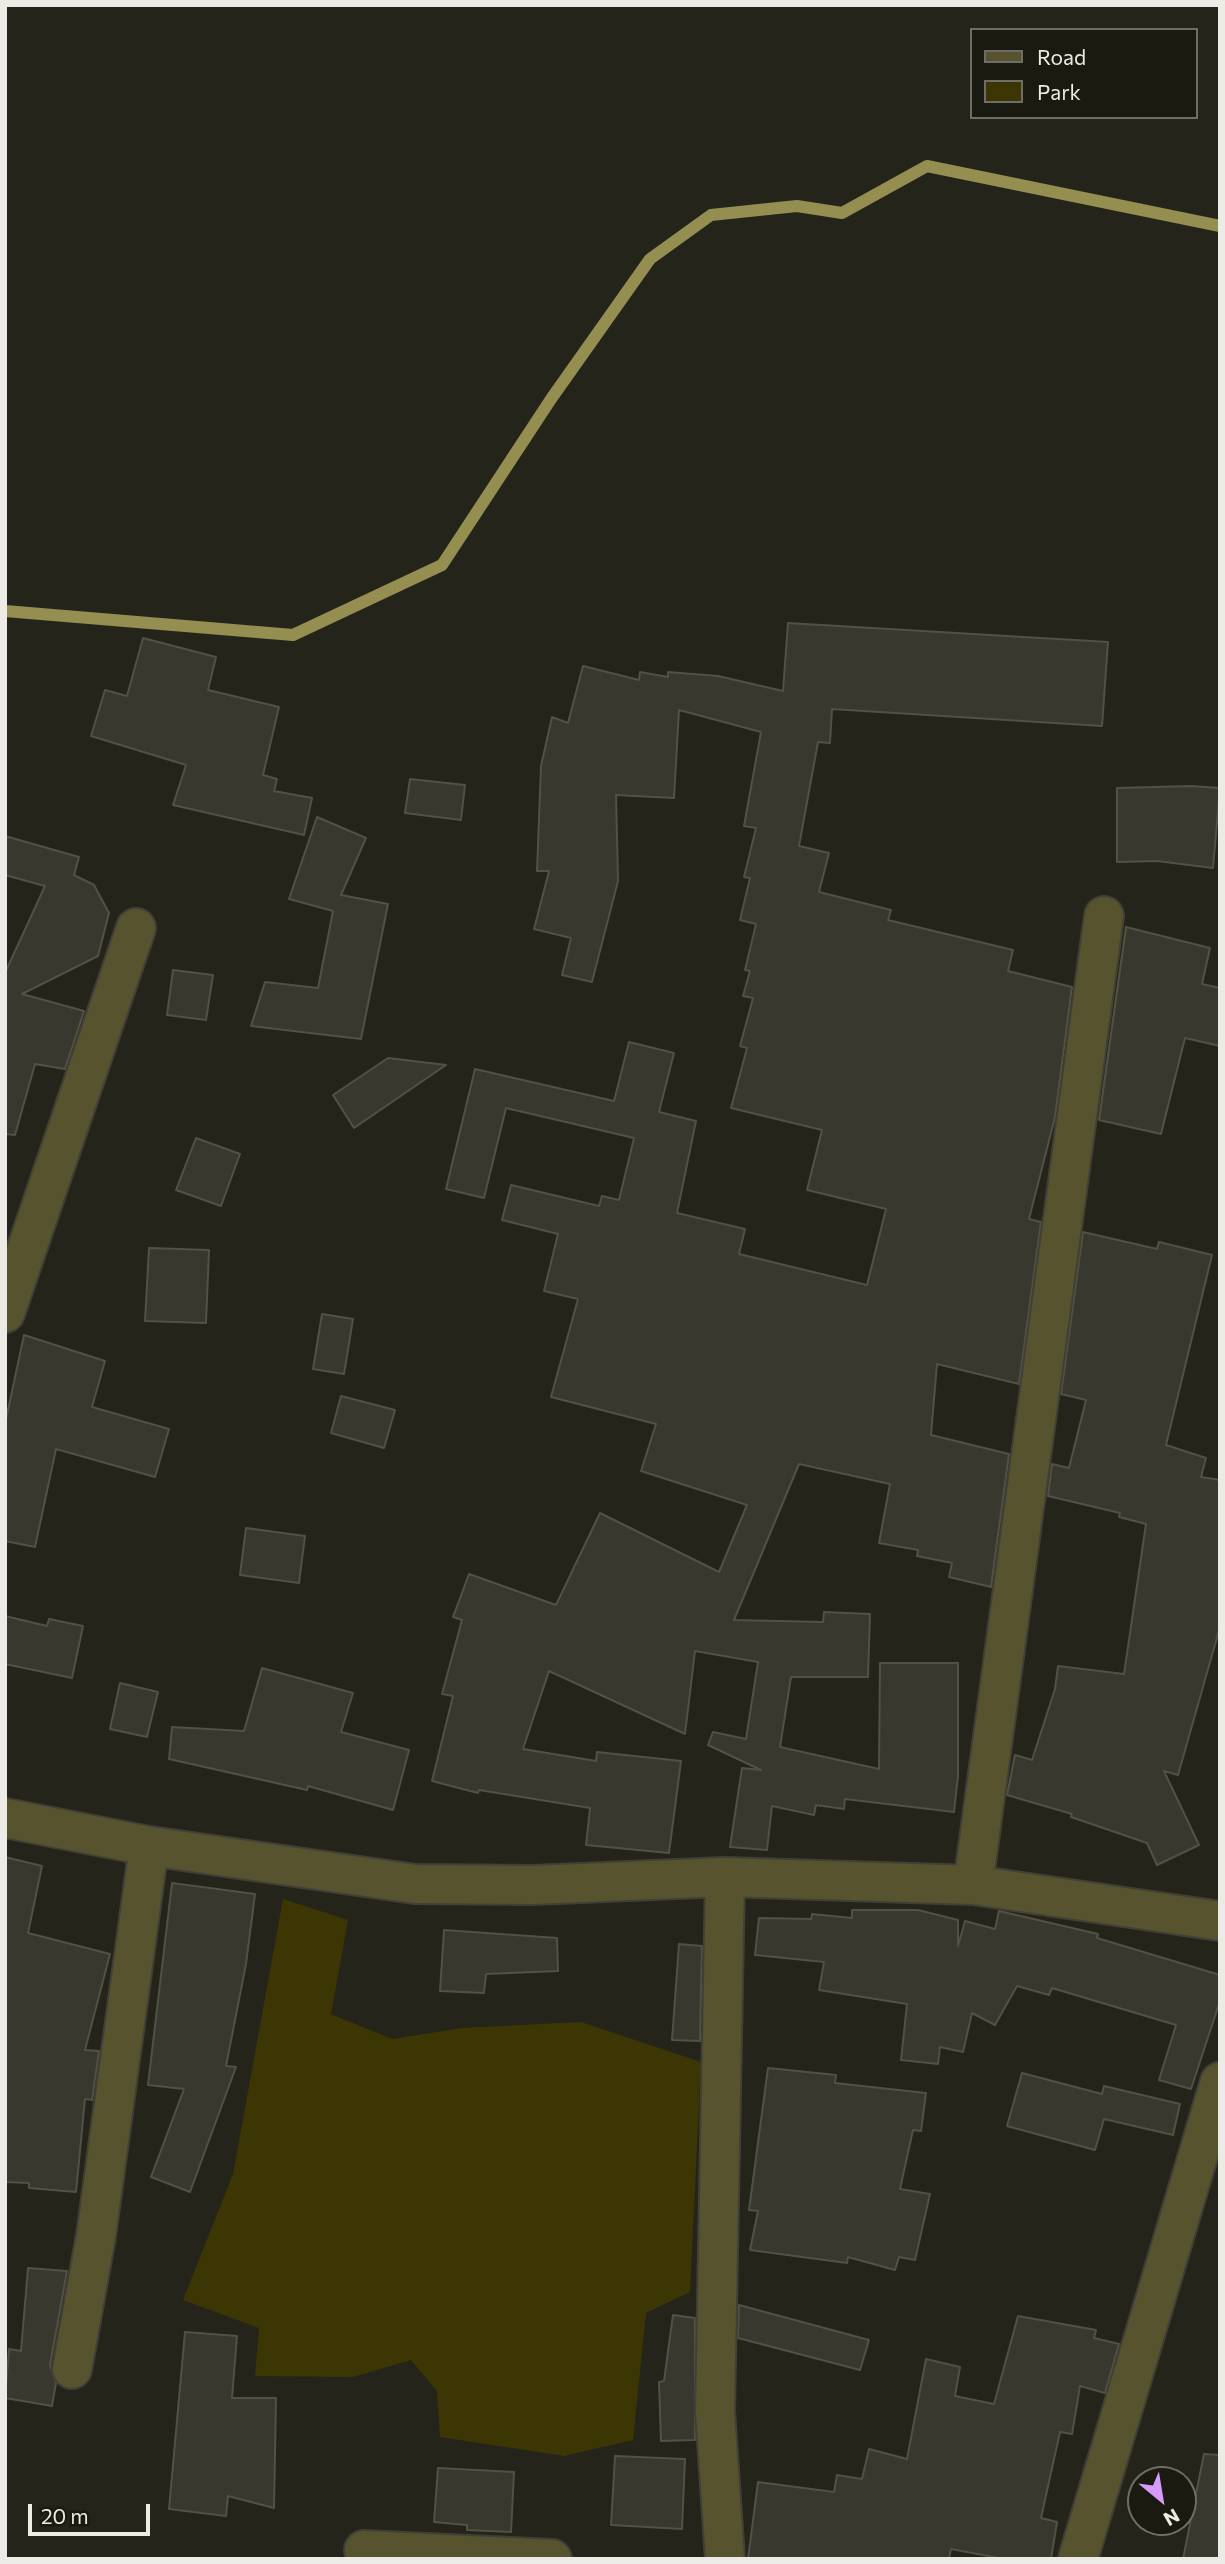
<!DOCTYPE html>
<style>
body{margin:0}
#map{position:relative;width:1225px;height:2564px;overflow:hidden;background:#25241a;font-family:Commissioner,sans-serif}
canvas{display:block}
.frame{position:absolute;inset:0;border:7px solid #ecebe5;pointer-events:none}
.legend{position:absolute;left:970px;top:28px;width:228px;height:91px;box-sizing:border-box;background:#1b1a11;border:2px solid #6f6e66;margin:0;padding:9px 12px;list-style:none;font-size:21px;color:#ecebe5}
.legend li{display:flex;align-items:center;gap:14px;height:35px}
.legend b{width:35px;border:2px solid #6f6e66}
.north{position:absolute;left:1127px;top:2466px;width:70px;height:70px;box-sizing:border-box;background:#1b1a11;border:2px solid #6f6e66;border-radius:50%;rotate:150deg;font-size:19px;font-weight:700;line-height:28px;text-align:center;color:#ecebe5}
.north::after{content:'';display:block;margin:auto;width:24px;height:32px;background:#d69bf9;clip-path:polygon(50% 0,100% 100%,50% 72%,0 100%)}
.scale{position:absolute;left:28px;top:2504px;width:122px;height:32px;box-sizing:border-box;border:4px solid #ecebe5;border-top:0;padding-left:9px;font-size:21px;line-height:24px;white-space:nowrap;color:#ecebe5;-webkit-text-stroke:5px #1b1a11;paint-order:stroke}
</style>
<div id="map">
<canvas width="1225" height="2564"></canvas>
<div class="frame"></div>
<ul class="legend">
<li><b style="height:9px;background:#57532e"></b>Road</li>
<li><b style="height:19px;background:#3c3605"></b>Park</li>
</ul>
<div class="north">N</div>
<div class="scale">20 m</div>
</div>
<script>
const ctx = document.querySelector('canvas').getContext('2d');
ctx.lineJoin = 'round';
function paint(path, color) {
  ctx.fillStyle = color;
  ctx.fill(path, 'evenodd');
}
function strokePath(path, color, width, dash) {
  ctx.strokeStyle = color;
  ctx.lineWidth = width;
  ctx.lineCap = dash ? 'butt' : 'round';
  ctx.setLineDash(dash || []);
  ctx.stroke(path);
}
const green = new Path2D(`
 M283,1899L348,1920L331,2014L392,2039L462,2028L581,2022L701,2062L690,2292L646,2313L633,2440L564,2456L440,2437L437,2391L411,2360L353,2377L255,2376L259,2328L183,2300L233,2174Z`);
const stream = new Path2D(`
 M5,611L293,635L442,565L551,399L650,259L711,215L797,206L842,213L927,166L1220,226`);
const building = new Path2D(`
 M788,623L1108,642L1102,726L832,709L830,743L818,742L799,846L829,853L819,892L891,910L888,920L1013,950L1008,971L1072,987L1055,1117L1029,1219L1041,1222L1019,1384L937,1364L931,1435L1009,1454L991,1587L949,1577L952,1563L917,1556L918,1550L879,1543L890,1484L799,1464L734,1620L823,1622L824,1612L870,1614L868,1677H791L780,1747L879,1769L880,1663H958V1776L954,1812L845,1799L844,1809L816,1805L814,1815L772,1806L767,1850L730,1847L742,1768L761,1770L708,1745L713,1732L746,1739L758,1662L695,1651L685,1734L549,1671L523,1749L596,1761L597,1752L681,1761L669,1853L586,1845L590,1808L479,1790L478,1793L432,1781L453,1696L442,1694L462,1620L453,1617L469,1574L556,1605L600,1513L719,1572L747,1505L641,1471L656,1424L551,1397L578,1299L544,1291L558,1234L502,1220L511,1185L599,1206L602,1196L619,1200L634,1138L506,1108L484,1198L446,1189L475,1069L614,1101L629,1042L674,1053L659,1112L696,1121L677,1213L745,1229L739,1254L867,1285L886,1209L807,1190L822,1130L731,1108L747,1048L740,1046L753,998L743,996L750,971L745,970L756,924L740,920L750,878L744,877L756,828L744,826L761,732L679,710L674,798L616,795L618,881L592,982L562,975L571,938L534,929L549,871H537L541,766L552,717L568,723L583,666L639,680L640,672L668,677V672L718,676L783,691Z
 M143,638L216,657L208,690L279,707L263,775L277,779L274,791L312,798L304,835L173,805L186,765L91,736L105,690L127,696Z
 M410,779L465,785L461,820L405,813Z
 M1191,786L1220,788L1213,868L1157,861L1117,862V788Z
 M317,817L366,838L341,895L388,904L361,1039L251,1026L265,982L318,988L333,911L289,899Z
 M5,836L79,857L74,875L94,885L109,913L98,956L22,994L84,1011L65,1069L35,1064L15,1135L5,1134V973L45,886L5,875Z
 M1126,927L1210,948L1202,984L1220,988V1046L1185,1038L1161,1134L1099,1120Z
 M173,970L213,975L206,1020L167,1015Z
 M388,1058L446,1065L354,1128L333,1095Z
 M196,1138L240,1154L221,1206L176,1190Z
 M1083,1232L1157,1249L1159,1242L1212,1255L1166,1445L1206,1458L1201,1477L1220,1480V1627L1178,1775L1164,1771L1199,1845L1157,1865L1147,1843L1071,1817L1072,1814L1007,1795L1015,1755L1032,1760L1055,1689L1058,1666L1124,1674L1146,1524L1119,1517L1120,1513L1048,1496L1052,1464L1069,1468L1086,1400L1061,1394Z
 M149,1248L209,1250L206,1323L145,1321Z
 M322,1314L353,1319L344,1374L313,1369Z
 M24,1335L105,1361L92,1407L169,1429L155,1477L56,1449L35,1547L5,1541V1424Z
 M341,1396L395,1410L384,1448L331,1433Z
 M246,1528L305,1536L299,1583L240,1575Z
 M5,1616L47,1626L49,1619L83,1626L72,1678L5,1664Z
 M262,1668L353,1693L341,1732L409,1750L393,1810L308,1786L307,1790L169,1759L172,1727L244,1731Z
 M120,1683L158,1692L147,1737L110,1729Z
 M5,1857L42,1866L28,1933L110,1954L85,2050L99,2051L92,2100L85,2099L76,2192L29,2188V2183L5,2182Z
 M172,1883L255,1894L246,1964L226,2066L236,2067L190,2192L151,2177L184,2089L148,2085Z
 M852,1910H918L958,1920V1946L965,1921L995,1929L999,1911L1098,1934L1097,1938L1220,1975V2001L1191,2089L1159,2080L1176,2025L1052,1988L1049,1995L1017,1986L995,2025L972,2013L963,2052L940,2047L938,2064L901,2060L907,2004L819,1990L824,1962L755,1955L759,1918L811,1919L812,1914L852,1918Z
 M444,1930L557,1938L558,1971L486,1974L484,1993L440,1991Z
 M679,1944L702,1946L700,2041L672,2040Z
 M768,2068L836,2075L835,2083L926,2093L921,2131L913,2130L900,2189L930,2194L915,2260L899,2257L895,2270L848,2257L847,2263L750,2250L758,2211L749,2210Z
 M1022,2073L1102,2094L1104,2086L1180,2104L1173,2135L1104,2119L1095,2150L1007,2126Z
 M28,2268L67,2271L50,2365L56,2383L52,2406L5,2398L9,2349L21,2351Z
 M739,2305L869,2340L860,2370L738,2338Z
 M673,2315L695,2318V2440L661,2441L659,2382L664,2381Z
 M1018,2316L1096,2330L1094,2338L1119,2344L1105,2393L1080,2386L1072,2434L1060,2432L1041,2518L1057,2522L1051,2559H1004L951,2549L949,2559H748L758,2482L834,2492L837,2475L862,2479L869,2449L907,2459L926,2359L960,2367L955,2396L994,2404Z
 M185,2332L237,2336L232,2398H276L274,2508L228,2496L226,2516L169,2509Z
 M1204,2454L1220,2455V2559H1183Z
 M615,2456L685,2459L682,2529L611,2525Z
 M438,2468L514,2472L511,2532L467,2530V2525L434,2522Z`);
const street = new Path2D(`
 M5,1313L136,928
 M5,1818L149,1846L415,1884L533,1885L725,1877L973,1885L1220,1921
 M973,1885L1104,916
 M72,2369L96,2236L149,1846
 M364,2550L552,2559
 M725,2559L715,2411L725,1877
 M1078,2559L1220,2082`);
paint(green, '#3c3605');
strokePath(stream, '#948e51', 12);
paint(building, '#39382e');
strokePath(building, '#525146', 2);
strokePath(street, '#414036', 42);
strokePath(street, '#57532e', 38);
</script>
